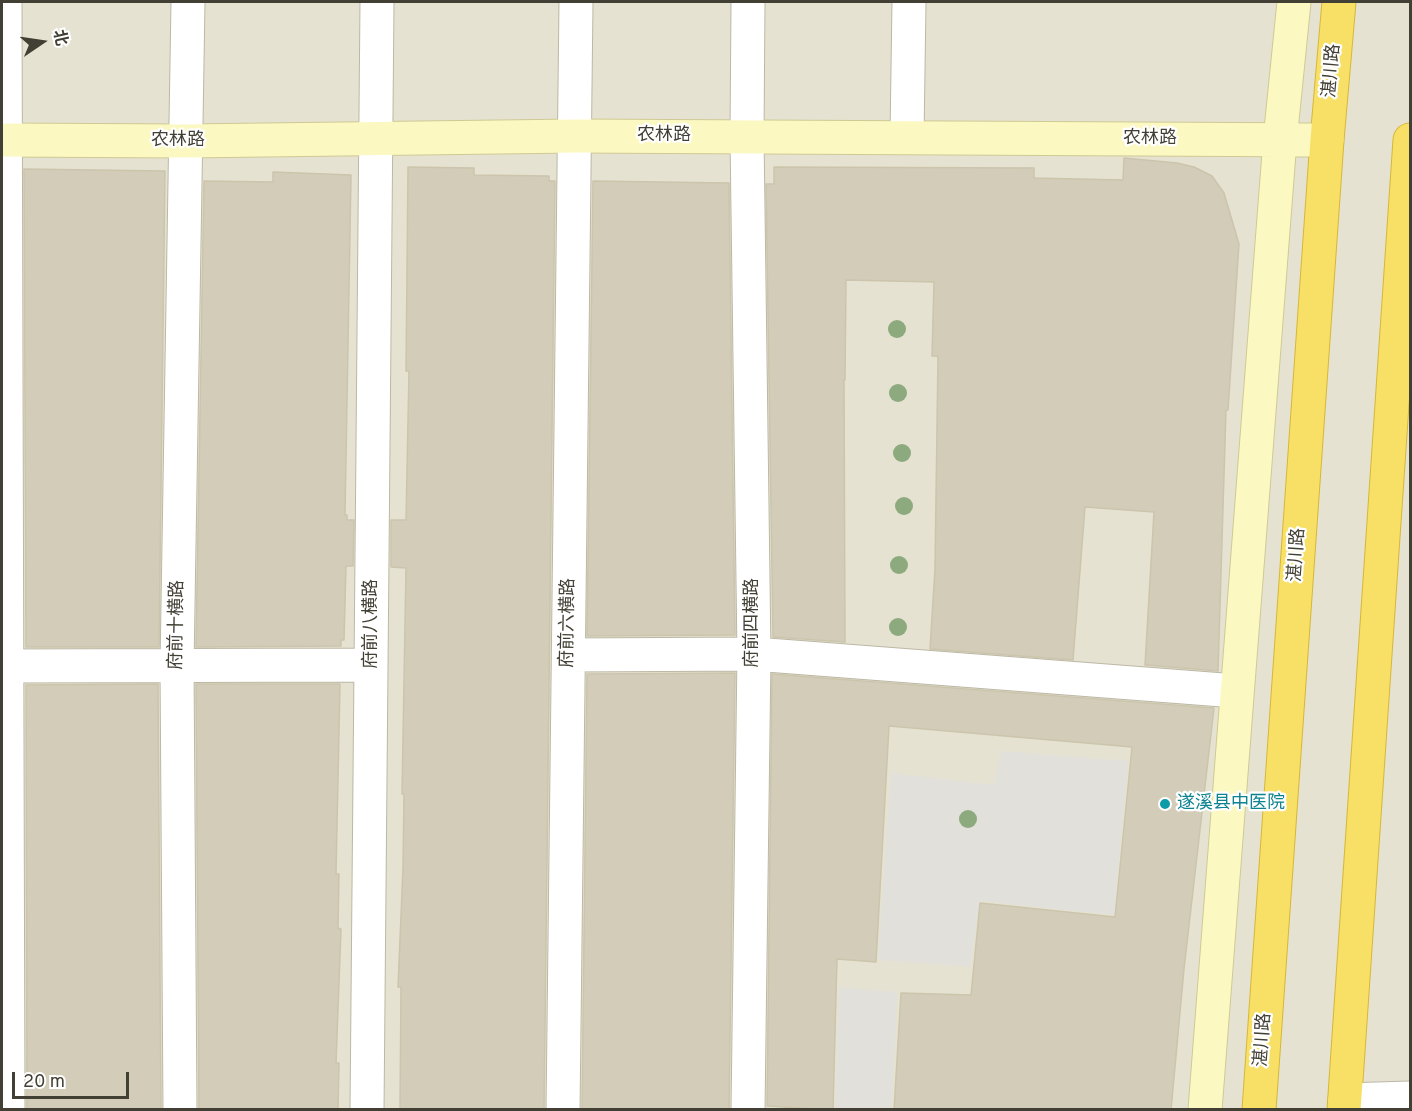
<!DOCTYPE html>
<meta charset="utf-8">
<style>
body{margin:0}
#map{position:relative;width:1412px;height:1111px;overflow:hidden;background:#f1efe3;font-family:Overpass,"Noto Sans SC",sans-serif}
canvas{display:block}
.frame{position:absolute;inset:0;border:3px solid #423f34;pointer-events:none}
.north{position:absolute;left:12px;top:12px;width:60px;height:60px;-webkit-text-stroke:4px #fff;paint-order:stroke;rotate:77deg;font-size:16px;font-weight:700;line-height:24px;text-align:center;color:#423f34}
.north::after{content:'';display:block;margin:auto;width:21px;height:27px;background:#423f34;clip-path:polygon(50% 0,100% 100%,50% 72%,0 100%)}
.scale{position:absolute;left:12px;top:1072px;width:117px;height:27px;box-sizing:border-box;border:3px solid #423f34;border-top:0;padding-left:8px;font-size:18px;line-height:21px;white-space:nowrap;color:#423f34;-webkit-text-stroke:4px #fff;paint-order:stroke}
</style>
<div id="map">
<canvas width="1412" height="1111"></canvas>
<div class="frame"></div>
<div class="north">北</div>
<div class="scale">20 m</div>
</div>
<script>
const ctx = document.querySelector('canvas').getContext('2d');
ctx.lineJoin = 'round';
function paint(path, color) {
  ctx.fillStyle = color;
  ctx.fill(path, 'evenodd');
}
function strokePath(path, color, width, dash) {
  ctx.strokeStyle = color;
  ctx.lineWidth = width;
  ctx.lineCap = dash ? 'butt' : 'round';
  ctx.setLineDash(dash || []);
  ctx.stroke(path);
}
function label(font, color, halo, rows, align = 'center') {
  ctx.font = font + ' Overpass,"Noto Sans SC",sans-serif';
  ctx.lineWidth = 4.5;
  ctx.setLineDash([]);
  ctx.textBaseline = 'middle';
  ctx.strokeStyle = halo;
  ctx.fillStyle = color;
  for (const [text, x, y, turn = 0] of rows) {
    ctx.save();
    ctx.translate(x, y);
    ctx.rotate((+turn || 0) * Math.PI / 180);
    ctx.textAlign = isNaN(turn) ? turn : align;
    if (halo) ctx.strokeText(text, 0, 0);
    ctx.fillText(text, 0, 0);
    ctx.restore();
  }
}
const residential = new Path2D(`
 M2,2H1410V1109H2Z`);
const parking = new Path2D(`
 M1001,751L1128,761L1114,915L980,901L970,967L878,960L891,773L994,785Z
 M839,987L897,992L892,1109H835Z`);
const building = new Path2D(`
 M1124,158L1177,163L1194,167L1212,176L1224,193L1239,244L1228,410H1226L1218,671L1145,665L1154,512L1085,507L1073,660L930,649L935,569L938,356H932L934,282L846,280L845,380H844L845,642L773,637L766,184H774V167L1034,168V178L1123,180Z
 M408,167L474,168V175L549,176V181H555L544,1110H400L401,987H398L403,868L404,794H402L406,568L391,567V520H406L409,371H406Z
 M24,169L165,171L159,647H26Z
 M273,172L351,175L345,515H347V520H354L353,566H346L344,640H341V646L196,647L204,181L273,182Z
 M593,181L729,183L735,635L587,636Z
 M735,673L729,1110H582L587,674Z
 M772,674L1214,708L1184,969L1171,1110H894L901,993L971,995L980,903L1115,917L1132,747L889,726L876,962L837,959L833,1110L767,1106Z
 M158,684L161,1110H27L26,685Z
 M196,684H340L336,874H339L338,928L341,929L336,1063H339L338,1110H199Z`);
const street = new Path2D(`
 M5,2L8,1110
 M907,137L909,2
 M569,655L754,654L1236,691
 M2,666L371,665
 M1345,1100L1410,1098
 M180,1110L177,665L188,2
 M367,1110L377,2
 M563,1110L576,2
 M748,1110L754,654L747,136L748,2`);
const secondary = new Path2D(`
 M2,140L187,141L576,136L1327,140
 M1205,1110L1280,140L1294,2`);
const highway = new Path2D(`
 M1259,1110L1327,140L1339,2
 M1344,1110L1410,140`);
const trees = [
 [897,329],
 [898,393],
 [902,453],
 [904,506],
 [899,565],
 [898,627],
 [968,819]
];
const markers = [
 [1165,804,6,"#0f9aa8"]
];
const streetNames = [
 ["湛川路",1333,71,-85],
 ["农林路",664,136],
 ["农林路",1150,139],
 ["农林路",178,141],
 ["湛川路",1298,555,-86],
 ["府前六横路",569,623,-89],
 ["府前四横路",753,623,-90],
 ["府前八横路",372,624,-90],
 ["府前十横路",178,625,-89],
 ["湛川路",1264,1040,-86]
];
const cultureNames = [
 ["遂溪县中医院",1177,804]
];
paint(residential, '#e5e2d1');
paint(parking, '#e1e0db');
paint(building, '#d2ccb9');
strokePath(building, '#ccc5ac', 1.5);
strokePath(street, '#bcb8a6', 35);
strokePath(secondary, '#cfca94', 35);
strokePath(highway, '#d6b737', 35);
strokePath(street, '#fff', 33);
strokePath(secondary, '#fcf8c2', 33);
strokePath(highway, '#f8e067', 33);
ctx.fillStyle = '#8caa7d';
for (const [x, y] of trees) {
  ctx.beginPath();
  ctx.arc(x, y, 9, 0, 2 * Math.PI);
  ctx.fill();
}
for (const [x, y, r, color] of markers) {
  const dot = new Path2D();
  dot.arc(x, y, r, 0, 2 * Math.PI);
  ctx.fillStyle = color;
  ctx.fill(dot);
  strokePath(dot, '#fff', 2);
}
label('18px', '#423f34', '#fff', streetNames);
label('18px', '#0d838f', '#fff', cultureNames, 'left');
</script>
